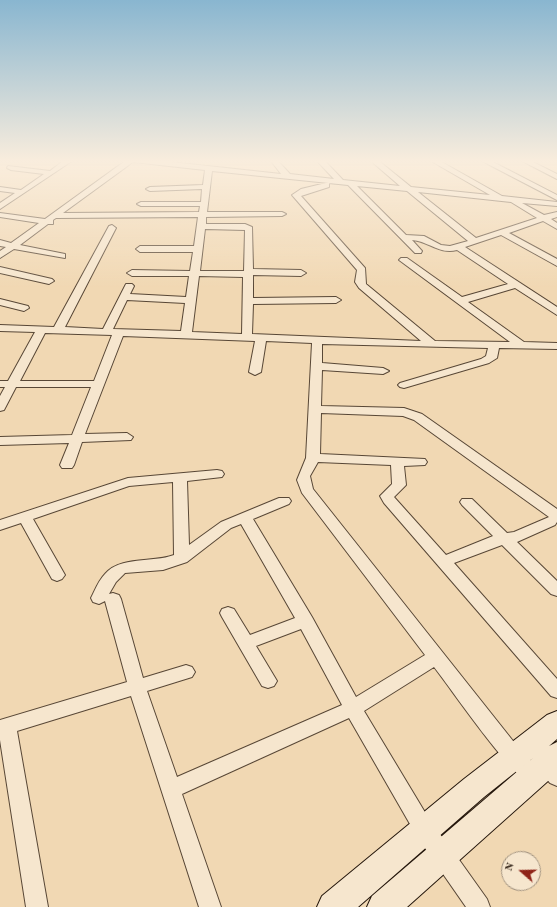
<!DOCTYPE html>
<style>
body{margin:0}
#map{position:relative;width:557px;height:907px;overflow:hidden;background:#f1d8b3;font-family:"Old Standard TT",serif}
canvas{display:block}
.north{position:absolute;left:501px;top:851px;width:40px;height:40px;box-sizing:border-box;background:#f6e6ce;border:1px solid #a29380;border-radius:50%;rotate:290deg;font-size:11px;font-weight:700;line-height:16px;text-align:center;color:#25170c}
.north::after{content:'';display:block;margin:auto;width:14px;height:18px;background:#8f2418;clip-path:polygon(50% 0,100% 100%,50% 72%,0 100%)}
</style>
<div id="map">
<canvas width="557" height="907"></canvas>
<div class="north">N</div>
</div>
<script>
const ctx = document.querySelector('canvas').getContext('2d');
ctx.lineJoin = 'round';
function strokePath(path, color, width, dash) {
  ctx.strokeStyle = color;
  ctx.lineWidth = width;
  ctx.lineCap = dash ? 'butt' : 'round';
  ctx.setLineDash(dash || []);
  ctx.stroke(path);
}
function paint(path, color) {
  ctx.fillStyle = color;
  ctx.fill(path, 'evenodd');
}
const minor = new Path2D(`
 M63,161H72L0,209V203L15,193L0,191V187L21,190L44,174L11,170L7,168L8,166L50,171Z
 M125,161H162L281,174L271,161H278L290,174L334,179L317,161H325L343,180L400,186L371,161H379L411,187L490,195L431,161H440L502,196L557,202V206L522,203L544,215L557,212V217L551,219L557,223V229L543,221L509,233L557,259V266L501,235L465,247L557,307V315L515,288L468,302L524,342L557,343V349L499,348L497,358L489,363L404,388L400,387L398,385L400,383L481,359L486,356L488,348L322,344V363L383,368L389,371L383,374L322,370L321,406L404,408L422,414L557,509V522L555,525L517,542L557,581V596L551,594L502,545L454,563L557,679V698L551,696L384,503L380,496L392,484L391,465L318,462L310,476L313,489L521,751L538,768L536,764L539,758L546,755L553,758L557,763V786L550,783L541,773L543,776L540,782L533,785C510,776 453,691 434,667L364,711L432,824L450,847L487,899L490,907H466L418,838L349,718L182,794L221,907H199L131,696L17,731L48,907H26L0,740V720L127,682L105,601L99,604L93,602L91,598C95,590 99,580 105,574C120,556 152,563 174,555L173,482L129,486L33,519L65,575L62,579L57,581L52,579L21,523L0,530V520L128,478L217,470L222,471L224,474L222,477L187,481L189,545L221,522L279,498H289L291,501L289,504L253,519L312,617L356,697L425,655L302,493L297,480L306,458L312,343L266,341L261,372L255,375L249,372L255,341L123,336L85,434L127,433L133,437L131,440L82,442L74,465L72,468H62L60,465L69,443L0,445V437L72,435L91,387H16L4,410L0,411V396L5,387H0V381H8L35,332L0,331V325L54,327L109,226L112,225L116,228L65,327L103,329L126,284H132L134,286L130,294L186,297L189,276H132L127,273L132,270L190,271L193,252H140L136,249L140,246H194L198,217L56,218L53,220V224H48L20,245L65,254V258L14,249L0,258V251L6,247L0,246V240L11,243L39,223L0,217V213L45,219ZM133,162L205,170L203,185L150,187L146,189L150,191L202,189L201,202H141L137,204L141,206H200L199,212L63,213ZM212,171L348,185L415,253H421L422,251L412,240C428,241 440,255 457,250L508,284L462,297L407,258H401L399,260L510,342L435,341L366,284L365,268L301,196L329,187V183H326L301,189L292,195L357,270L355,282L359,288L421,341L252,334L253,304L336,303L341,300L336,297L253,298V275L301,276L306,273L301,270L253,269L252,227L245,224H206V217L282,216L286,214L282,212H207ZM357,186L407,191L468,241L450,246L441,245L424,236L406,235ZM418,192L511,202L537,218L476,238ZM205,229L245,230L244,271H200ZM199,276L243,277L242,334L192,332ZM127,300L185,303L181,331L113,329ZM45,333L112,335L94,381H20ZM321,413L403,416L414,420L549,517L514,532L507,533L472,499H462L460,502L462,505L493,536L446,555L394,497L406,485L404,466L425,465L427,462L425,459L320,454ZM241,524L295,618L250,635L234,609L228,607L222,609L220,613L222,617L262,686L268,688L274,686L277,681L256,646L301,629L342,705L177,777L147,691L192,677L195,672L192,667L186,665L143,678L121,599L119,595L113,593L109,594L116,582L125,573L163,570L187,562L231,528Z
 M482,161H491L557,195V200Z
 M522,161H531L557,174V179Z
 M0,267L52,279L54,281L49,284L0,273Z
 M0,299L28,306L29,308L24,311L0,305Z`);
const secondary = new Path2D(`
 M557,711V739L549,746L557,742V773L407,907H367L372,896L533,758L484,797L358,907H317L322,896L464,779L547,715Z`);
strokePath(minor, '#584736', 2);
strokePath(secondary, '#25170c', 2);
paint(minor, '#f6e6ce');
paint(secondary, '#f6e6ce');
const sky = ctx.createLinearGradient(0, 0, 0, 288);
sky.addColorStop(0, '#89b6d0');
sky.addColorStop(0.56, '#f9eddd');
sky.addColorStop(1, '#f9eddd00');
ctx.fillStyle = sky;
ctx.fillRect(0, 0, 557, 288);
</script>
